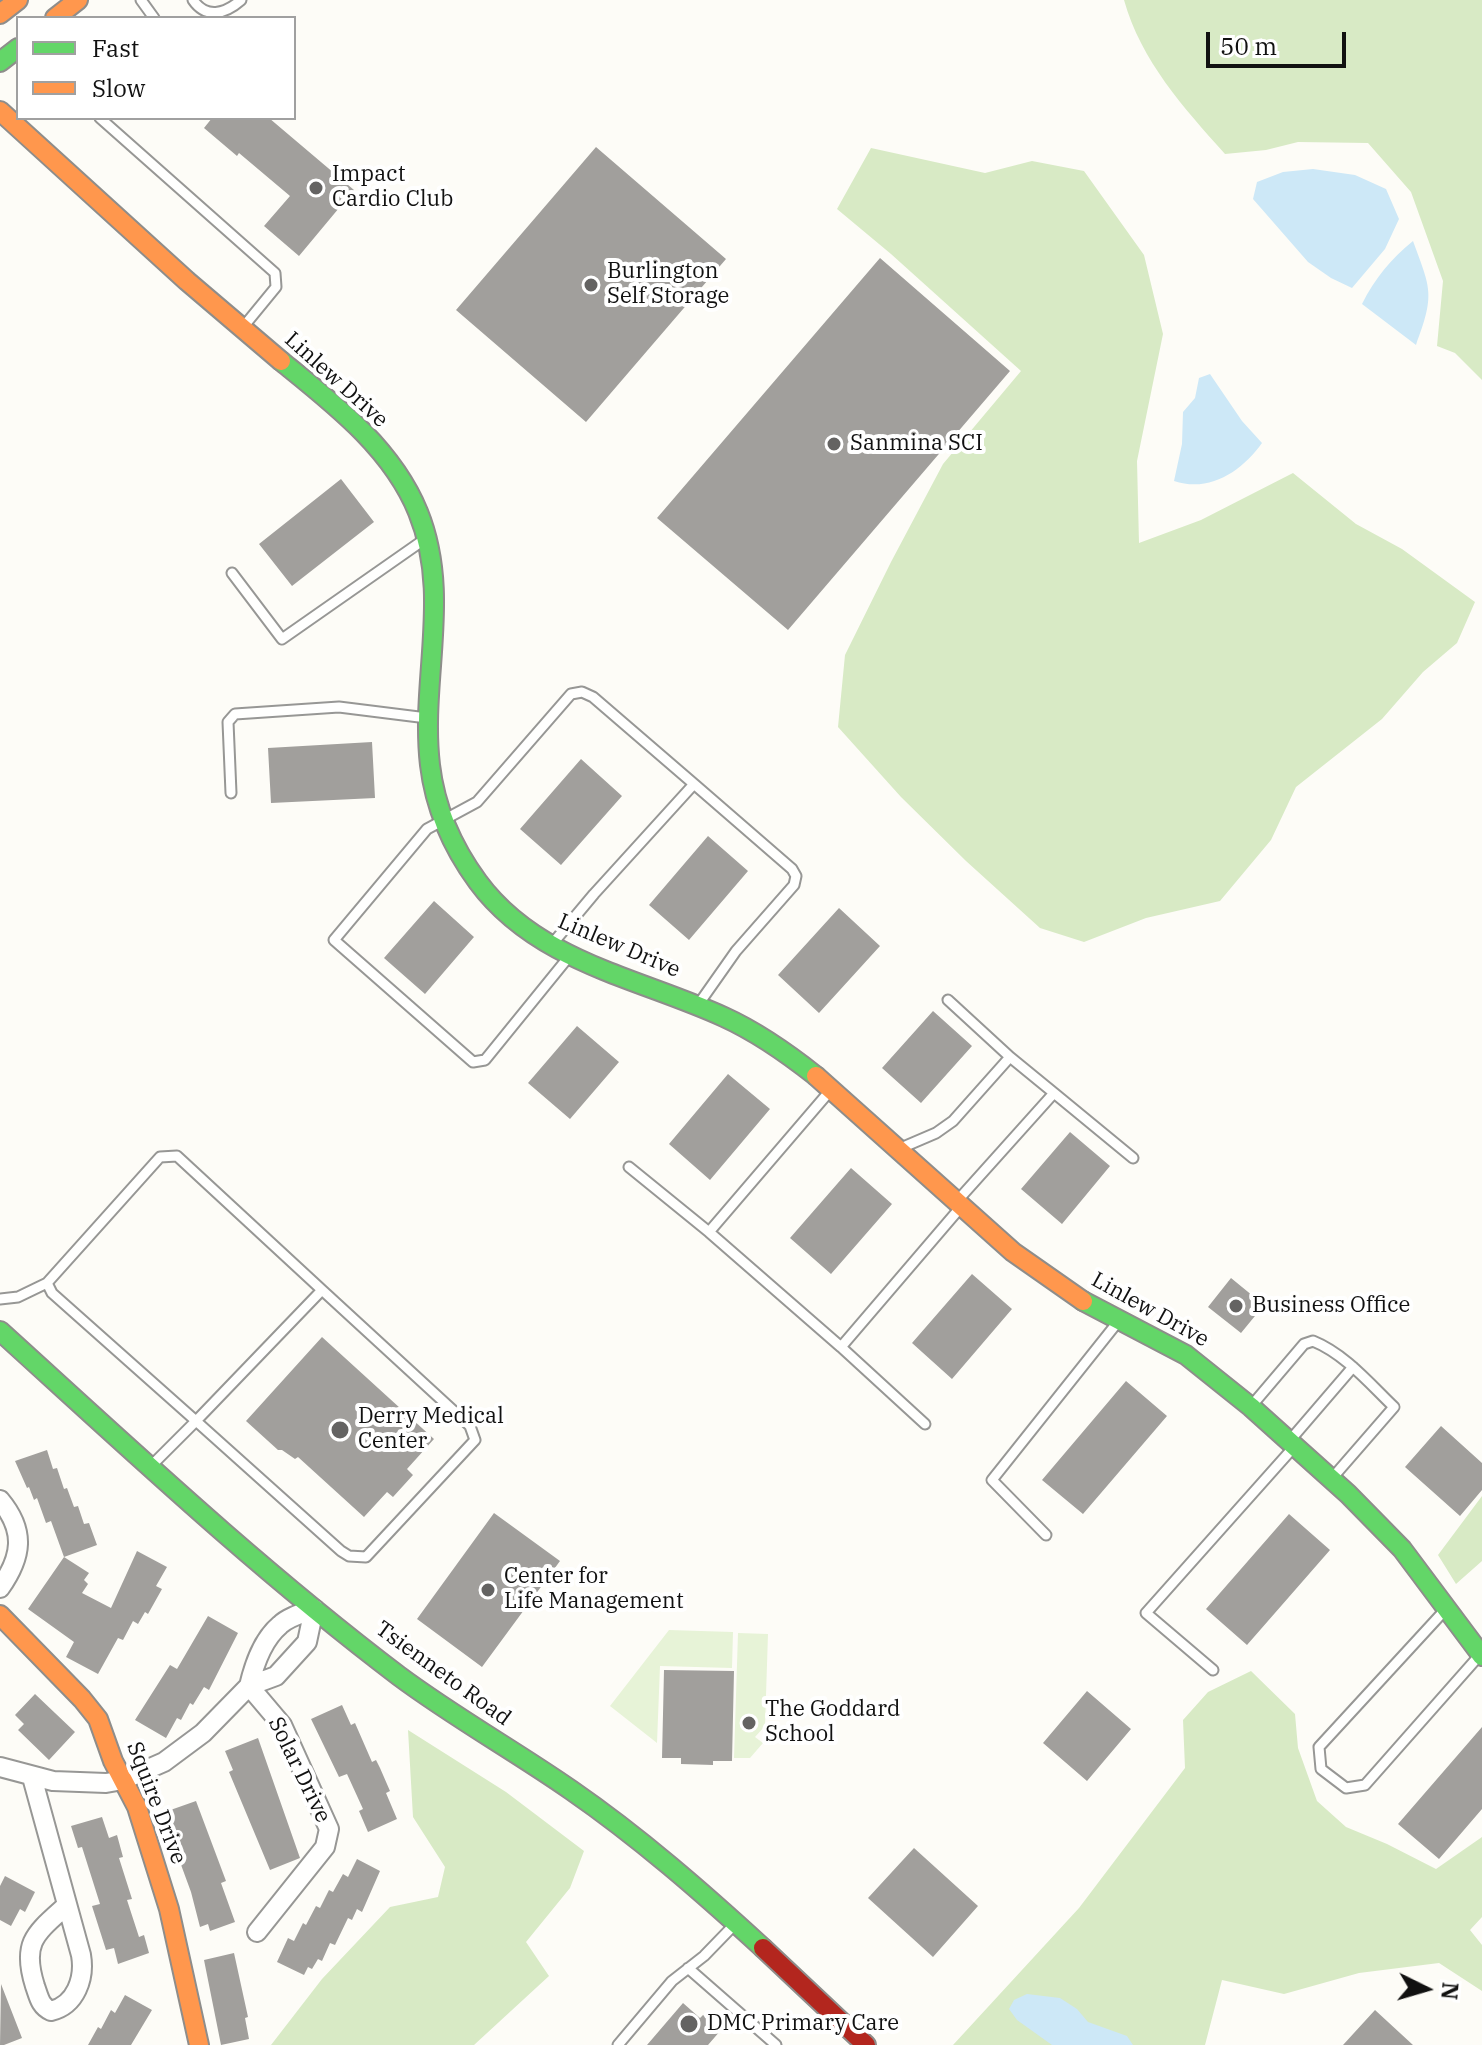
<!DOCTYPE html>
<style>
body{margin:0}
#map{position:relative;width:1482px;height:2045px;overflow:hidden;background:#fdfcf7;font-family:"IBM Plex Serif",serif}
canvas{display:block}
.legend{position:absolute;left:16px;top:16px;width:280px;height:104px;box-sizing:border-box;background:#fff;border:2px solid #a0a0a0;margin:0;padding:10px 14px;list-style:none;font-size:24px;color:#111}
.legend li{display:flex;align-items:center;gap:16px;height:40px}
.legend b{width:40px;border:2px solid #a0a0a0}
.north{position:absolute;left:1386px;top:1949px;width:80px;height:80px;-webkit-text-stroke:6px #fff;paint-order:stroke;rotate:95deg;font-size:22px;font-weight:700;line-height:32px;text-align:center;color:#111}
.north::after{content:'';display:block;margin:auto;width:28px;height:36px;background:#111;clip-path:polygon(50% 0,100% 100%,50% 72%,0 100%)}
.scale{position:absolute;left:1206px;top:32px;width:140px;height:36px;box-sizing:border-box;border:4px solid #111;border-top:0;padding-left:10px;font-size:24px;line-height:28px;white-space:nowrap;color:#111;-webkit-text-stroke:6px #fff;paint-order:stroke}
</style>
<div id="map">
<canvas width="1482" height="2045"></canvas>
<ul class="legend">
<li><b style="height:10px;background:#63d668"></b>Fast</li>
<li><b style="height:10px;background:#ff974d"></b>Slow</li>
</ul>
<div class="north">N</div>
<div class="scale">50 m</div>
</div>
<script>
const ctx = document.querySelector('canvas').getContext('2d');
ctx.lineJoin = 'round';
function paint(path, color) {
  ctx.fillStyle = color;
  ctx.fill(path, 'evenodd');
}
function strokePath(path, color, width, dash) {
  ctx.strokeStyle = color;
  ctx.lineWidth = width;
  ctx.lineCap = dash ? 'butt' : 'round';
  ctx.setLineDash(dash || []);
  ctx.stroke(path);
}
function label(font, color, halo, rows, align = 'center') {
  ctx.font = font + ' "IBM Plex Serif",serif';
  ctx.lineWidth = 8;
  ctx.setLineDash([]);
  ctx.textBaseline = 'middle';
  ctx.strokeStyle = halo;
  ctx.fillStyle = color;
  for (const [text, x, y, turn = 0] of rows) {
    ctx.save();
    ctx.translate(x, y);
    ctx.rotate((+turn || 0) * Math.PI / 180);
    ctx.textAlign = isNaN(turn) ? turn : align;
    if (halo) ctx.strokeText(text, 0, 0);
    ctx.fillText(text, 0, 0);
    ctx.restore();
  }
}
const green = new Path2D(`
 M669,1630L733,1632L732,1668L660,1666L657,1743L610,1706Z
 M738,1633L768,1634L765,1726L755,1737L763,1743L750,1758H734Z`);
const forest = new Path2D(`
 M1124,0H1482V380L1455,353L1437,346L1443,281L1411,192L1368,143L1298,142L1266,150L1225,154C1184,108 1141,61 1124,0Z
 M871,148L985,173L1032,161L1084,171L1144,255L1163,334L1137,461L1139,543L1201,520L1293,473L1356,524L1402,549L1475,602L1457,643L1423,672L1382,719L1296,787L1271,840L1220,901L1146,918L1084,942L1040,928L966,861L901,797L838,727L845,655L891,562L943,464L1021,371L891,254L837,209Z
 M1482,1496V1561L1456,1584L1438,1555Z
 M1251,1671L1295,1714L1298,1748L1317,1801L1346,1827L1387,1844L1436,1869L1482,1837V1917L1470,1930L1482,1945V1991L1439,1963L1359,1973L1284,1994L1222,1980L1205,2045H953L1079,1908L1185,1768L1183,1720L1208,1692Z
 M408,1730L506,1792L584,1851L570,1888L526,1942L549,1976L474,2045H271L322,1979L390,1907L438,1897L445,1867L413,1817Z`);
const water = new Path2D(`
 M1313,169L1355,175L1386,189L1399,219L1385,249L1352,288L1331,278L1308,262L1253,199L1257,182L1283,172Z
 M1413,241C1431,290 1435,294 1416,345L1362,304C1375,278 1391,259 1413,241Z
 M1210,374L1242,421L1262,443C1242,471 1210,493 1174,481L1182,444L1183,412L1195,398L1199,378Z
 M1027,1994L1060,1998L1077,2009L1088,2022L1127,2036L1133,2045H1052L1017,2020L1009,2009L1014,2000Z`);
const building = new Path2D(`
 M212,118H269L354,190L299,256L264,226L290,196L239,153L237,156L204,128Z
 M596,147L726,259L586,422L456,310Z
 M880,258L1010,371L788,630L657,518Z
 M341,479L374,522L292,586L259,544Z
 M372,742L375,798L271,803L268,748Z
 M581,759L622,796L561,865L520,829Z
 M708,836L748,871L689,940L649,905Z
 M434,901L474,937L425,994L384,958Z
 M839,908L880,946L819,1013L778,975Z
 M933,1011L972,1046L921,1103L882,1068Z
 M577,1026L619,1062L570,1119L528,1083Z
 M728,1074L770,1109L710,1180L669,1144Z
 M1070,1132L1110,1166L1062,1224L1021,1189Z
 M851,1168L892,1204L831,1274L790,1238Z
 M972,1274L1012,1309L952,1379L912,1343Z
 M1231,1278L1264,1305L1241,1333L1208,1307Z
 M322,1337L434,1439L407,1469L413,1475L393,1497L387,1492L364,1517L298,1457L295,1459L282,1450H278L246,1421Z
 M1126,1381L1167,1416L1083,1514L1042,1480Z
 M1441,1426L1482,1463V1490L1460,1516L1405,1467Z
 M47,1450L53,1469L57,1468L64,1489L67,1488L74,1507L78,1506L84,1524L89,1523L97,1545L64,1557L51,1521L46,1523L37,1498L34,1500L29,1487L27,1488L15,1461Z
 M494,1513L560,1561L482,1667L417,1619Z
 M1289,1514L1330,1550L1247,1645L1206,1609Z
 M137,1551L167,1567L156,1586L162,1589L148,1614L145,1612L138,1624L133,1621L123,1640L118,1638L98,1674L66,1657L74,1642L28,1609L64,1557L89,1573L84,1580L88,1584L82,1593L111,1608Z
 M208,1616L238,1633L209,1690L204,1687L193,1705L190,1703L181,1720L177,1718L166,1738L135,1720L170,1665L177,1669Z
 M664,1670L734,1671L732,1761H713V1765L681,1764V1758H662Z
 M1087,1691L1131,1729L1087,1781L1043,1743Z
 M35,1694L75,1732L49,1760L18,1730L24,1724L15,1715Z
 M342,1705L351,1725L355,1723L372,1762L376,1760L380,1768L390,1791L386,1793L397,1819L368,1832L359,1811L363,1809L347,1774L339,1777L311,1719Z
 M1482,1727V1809L1439,1859L1398,1824Z
 M258,1738L300,1858L270,1870L229,1772L233,1770L225,1751Z
 M196,1801L226,1881L221,1883L235,1922L210,1931L208,1924L200,1927L191,1892L162,1813Z
 M102,1817L109,1838L117,1835L123,1857L119,1858L132,1899L127,1900L139,1937L144,1935L149,1953L118,1964L114,1948L106,1950L92,1906L100,1904L82,1847L78,1848L71,1826Z
 M914,1848L978,1906L933,1957L868,1898Z
 M357,1859L380,1871L362,1912L357,1909L352,1920L348,1918L335,1945L330,1943L322,1961L318,1959L312,1969L308,1967L304,1975L277,1962L288,1938L294,1941L303,1923L306,1925L316,1906L320,1908L329,1890L333,1892L343,1874L348,1877Z
 M5,1876L35,1892L25,1912L20,1909L11,1926L0,1920V1886Z
 M234,1953L248,2017L245,2018L249,2039L221,2045L204,1960Z
 M1,1984L22,2038L4,2045H0Z
 M125,1995L152,2010L131,2045H88L98,2027L101,2029L111,2010L115,2013Z
 M683,2003L700,2018L703,2015L721,2030L708,2045H647Z
 M1375,2010L1413,2045H1343Z`);
const lane = new Path2D(`
 M141,0L154,18
 M193,0C206,19 225,14 241,0
 M100,118L275,273L276,287L244,326
 M232,573L282,639L425,539
 M694,784L792,869L796,876L794,885L736,951L698,1005
 M231,793L228,722L235,714L339,707L427,718
 M553,943L594,894L694,784L593,697L582,692L571,694L477,802L427,829L334,940L473,1062L485,1060L567,959
 M948,1000L1010,1057
 M829,1092L709,1232L841,1347L960,1208
 M1054,1093L1133,1158
 M901,1148L936,1133L953,1121L1010,1057L1054,1093L958,1200
 M629,1167L709,1232
 M0,1299L18,1297L47,1283
 M841,1347L925,1424
 M1253,1404L1304,1344L1313,1341C1345,1354 1370,1384 1394,1407L1334,1476
 M1292,1438L1353,1367
 M152,1465L196,1421L52,1293L47,1283L160,1157L177,1156L322,1290L196,1421L341,1551L349,1556L366,1557L475,1440L470,1426L322,1290
 M1046,1535L992,1480L1117,1323
 M1445,1610L1319,1747L1321,1769L1346,1788L1365,1785L1478,1657
 M1213,1670L1146,1613L1293,1448
 M688,1968L776,2045
 M618,2045L672,1981L704,1956L734,1925`);
const street = new Path2D(`
 M0,1500C26,1531 22,1557 0,1588
 M249,1686L282,1725L329,1829L325,1847L257,1932
 M249,1686C254,1665 262,1640 280,1625C288,1617 303,1613 314,1609
 M0,1767L53,1781L106,1783L123,1780L164,1762L203,1733L249,1686L276,1676L307,1642L314,1609
 M32,1777L81,1955C85,1978 76,2005 51,2011C40,2006 39,1997 35,1986C21,1942 36,1933 67,1905`);
const fast = new Path2D(`
 M0,62L18,48
 M281,361C333,403 392,448 418,512C452,595 420,679 430,765C435,807 453,848 478,882C537,962 639,978 724,1017C757,1032 787,1053 816,1076
 M1083,1301L1186,1355L1251,1407L1348,1494L1402,1549L1482,1656
 M0,1331C130,1449 259,1570 399,1676C454,1717 515,1751 571,1790C639,1837 702,1892 763,1948`);
const slow = new Path2D(`
 M0,14L18,0
 M55,18L78,0
 M0,111L187,281L281,361
 M816,1076L1013,1252L1083,1301
 M0,1615L82,1699L98,1719L113,1761L137,1807L169,1909L199,2045`);
const jam = new Path2D(`
 M763,1948L866,2045`);
const markers = [
 [316,188,8,"#646362"],
 [591,285,8,"#646362"],
 [834,444,8,"#646362"],
 [1236,1306,8,"#646362"],
 [340,1430,10,"#646362"],
 [488,1590,8,"#646362"],
 [749,1723,8,"#646362"],
 [689,2024,10,"#646362"]
];
const poiNames = [
 ["Impact",332,175],
 ["Cardio Club",332,200],
 ["Burlington",607,272],
 ["Self Storage",607,297],
 ["Sanmina SCI",850,444],
 ["Business Office",1252,1306],
 ["Derry Medical",358,1417],
 ["Center",358,1442],
 ["Center for",504,1577],
 ["Life Management",504,1602],
 ["The Goddard",765,1710],
 ["School",765,1735],
 ["DMC Primary Care",707,2024]
];
const streetNames = [
 ["Linlew Drive",336,380,42],
 ["Linlew Drive",619,946,23],
 ["Linlew Drive",1150,1310,29],
 ["Tsienneto Road",443,1674,36],
 ["Solar Drive",299,1770,64],
 ["Squire Drive",156,1803,69]
];
paint(green, '#e7f3d7');
paint(forest, '#d8eac5');
paint(water, '#cde8f7');
paint(building, '#a19f9c');
strokePath(lane, '#979795', 13);
strokePath(street, '#979795', 22);
strokePath(fast, '#8e8d8b', 22);
strokePath(slow, '#8e8d8b', 22);
strokePath(jam, '#8e8d8b', 22);
strokePath(lane, '#fffffe', 9);
strokePath(street, '#fffffe', 18);
strokePath(fast, '#63d668', 18);
strokePath(slow, '#ff974d', 18);
strokePath(jam, '#b3261e', 18);
for (const [x, y, r, color] of markers) {
  const dot = new Path2D();
  dot.arc(x, y, r, 0, 2 * Math.PI);
  ctx.fillStyle = color;
  ctx.fill(dot);
  strokePath(dot, '#fff', 3);
}
label('22px', '#111', '#fff', poiNames, 'left');
label('22px', '#111', '#fff', streetNames);
</script>
